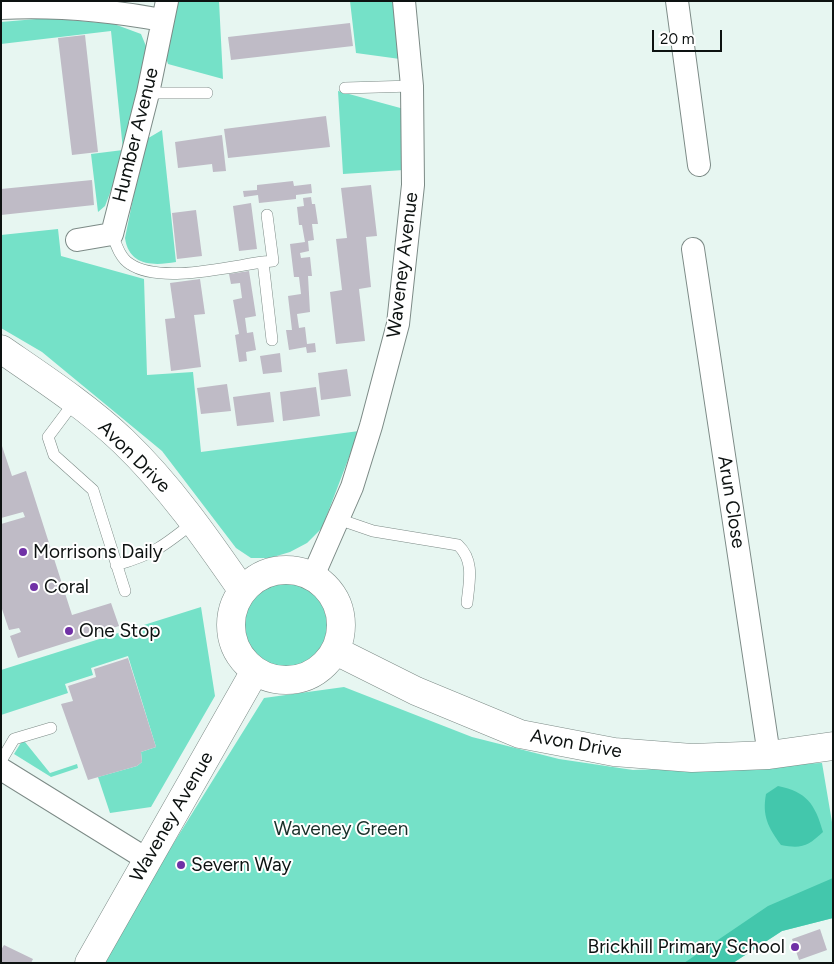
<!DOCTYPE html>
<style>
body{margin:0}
#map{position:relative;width:834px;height:964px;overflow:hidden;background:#e7f6f1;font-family:Figtree,sans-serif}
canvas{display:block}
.frame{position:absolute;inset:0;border:2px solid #0d1211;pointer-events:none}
.scale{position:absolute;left:652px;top:30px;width:70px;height:22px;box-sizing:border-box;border:2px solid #0d1211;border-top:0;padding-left:6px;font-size:15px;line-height:18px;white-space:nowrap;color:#0d1211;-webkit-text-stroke:4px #fff;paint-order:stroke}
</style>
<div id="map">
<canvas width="834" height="964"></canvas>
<div class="frame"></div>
<div class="scale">20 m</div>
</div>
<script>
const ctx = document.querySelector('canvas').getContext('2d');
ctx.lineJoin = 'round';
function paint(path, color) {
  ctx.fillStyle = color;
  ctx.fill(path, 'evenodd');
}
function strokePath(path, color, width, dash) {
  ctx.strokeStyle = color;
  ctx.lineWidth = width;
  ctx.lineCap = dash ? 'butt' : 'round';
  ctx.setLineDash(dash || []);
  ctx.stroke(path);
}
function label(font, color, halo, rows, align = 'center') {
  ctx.font = font + ' Figtree,sans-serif';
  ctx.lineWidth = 4;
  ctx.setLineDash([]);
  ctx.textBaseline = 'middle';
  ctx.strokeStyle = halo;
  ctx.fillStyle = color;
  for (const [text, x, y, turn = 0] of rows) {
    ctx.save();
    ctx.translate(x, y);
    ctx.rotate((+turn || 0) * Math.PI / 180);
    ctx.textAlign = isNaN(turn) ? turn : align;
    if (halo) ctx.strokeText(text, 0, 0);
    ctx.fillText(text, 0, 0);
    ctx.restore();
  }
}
const green = new Path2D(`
 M176,1H219L223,79L168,64L165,55Z
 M350,1H393L400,59L356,53Z
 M48,18L114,24L141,34L148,51L124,157L105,206L98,212L91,154L123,150L111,31L1,44V22Z
 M338,91L404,109V170L343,174Z
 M162,130L176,262C153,266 129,266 125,238L145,140Z
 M58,229L61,256L144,279L147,375L193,372L201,452L359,431L322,528L307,543L290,552L270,558H251L236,548L162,451L42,352L1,328V235Z
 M243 625a42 42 0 1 1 84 0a42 42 0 1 1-84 0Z
 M201,607L215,696L151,807L110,813L98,777L137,766L142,762L141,752L156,747L128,656L91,668L93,675L65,684L68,693L1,715V670Z
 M344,687L472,737L559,759L633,770L822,763L833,828V918L782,931L733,963H99L264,698Z
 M22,741L25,742L50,773L77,764L78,768L51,777L14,754Z`);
const forest = new Path2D(`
 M778,786C807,792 815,804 823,832C808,846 802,849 781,845C768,827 762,816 766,794Z
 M833,878V918L782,931L733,963H684L768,906Z`);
const building = new Path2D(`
 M350,23L353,46L231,60L228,37Z
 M85,35L98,152L72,155L58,38Z
 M326,116L330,147L228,158L224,129Z
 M222,135L226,171L213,172L212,164L178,168L175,142Z
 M92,180L94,205L1,215V189Z
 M293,181L294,186L311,184L312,193L296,195V199L259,203L258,195L244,197L243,191L257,190V185Z
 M371,185L377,236L366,237L371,287L359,289L365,341L336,344L330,292L342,290L336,239L347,238L341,188Z
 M311,197L312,204H315L318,224H312L314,240L308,241L309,251L300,253L301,258L310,257L312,276H308L310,312L297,314L299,328L305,327L307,344L315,343L316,352L307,353L306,347L289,350L286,330H292L288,296L301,294L299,277H294L290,244L305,242L302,225H299L297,207L304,206L303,198Z
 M251,203L257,249L239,251L233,206Z
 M196,210L202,256L177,259L172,213Z
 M249,271L256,316L245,318L247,333L253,332L256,350L246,352L247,361L239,362L235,335L239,334L233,300L242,298L240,283L231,284L229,274Z
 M200,279L205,314L194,315L201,367L171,371L165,319L175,318L170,283Z
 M280,353L282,372L263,374L260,356Z
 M347,369L351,396L321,400L318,373Z
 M227,384L231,411L201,414L197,388Z
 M316,387L320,416L283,421L280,392Z
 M270,392L274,422L237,426L233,397Z
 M2,446L12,476L26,471L72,615L111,603L119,626L18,658L10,636L21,632L19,628L9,630L1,606V524L25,517L23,512L1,518Z
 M128,658L156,747L141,752L142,762L137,766L88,780L61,704L73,701L68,686L96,677L94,669Z
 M820,929L827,950L799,960L792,939Z
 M4,945L33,959L31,963H1V950Z`);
const service = new Path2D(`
 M345,88L412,86
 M148,93H207
 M112,234C116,244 120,258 130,264C160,284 227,267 263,262L273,261L267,215
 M263,262L272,340
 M75,401L48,437L54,455L93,490L125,591
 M338,519L373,531L458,545C475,561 469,582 467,603
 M116,565C154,554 164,546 194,522
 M1,761L14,739L51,728`);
const minor = new Path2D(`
 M677,1L699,165
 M1,8C57,5 108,10 162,20
 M77,240L112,234L148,93L167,1
 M693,249L769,755
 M313,576L352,487L371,426L398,324L413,185L412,86L404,1
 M1,769L148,860`);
const tertiary = new Path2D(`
 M1,349C43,378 86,406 123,441C169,485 206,538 242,590
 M231 625a55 55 0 1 1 110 0a55 55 0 1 1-110 0Z
 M336,651L416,691L520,734L614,752L692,758L769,755L833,746
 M89,963L255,671`);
const markers = [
 [23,552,5,"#7031a6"],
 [34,587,5,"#7031a6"],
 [69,631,5,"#7031a6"],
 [181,865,5,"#7031a6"],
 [795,947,5,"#7031a6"]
];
const streetNames = [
 ["Humber Avenue",136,135,-76],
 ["Waveney Avenue",403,265,-83],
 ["Avon Drive",134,457,45],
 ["Arun Close",731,502,81],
 ["Avon Drive",576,744,10],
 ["Waveney Avenue",172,817,-60]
];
const poiNames = [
 ["Morrisons Daily",33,552],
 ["Coral",44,587],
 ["One Stop",79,631],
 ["Severn Way",191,865],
 ["Brickhill Primary School",785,947,"right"]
];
const parkNames = [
 ["Waveney Green",341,829]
];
paint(green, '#75e1c8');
paint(forest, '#43c7ac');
paint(building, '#bfbbc6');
strokePath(service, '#7c8a86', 12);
strokePath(minor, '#7c8a86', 24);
strokePath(tertiary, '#7c8a86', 29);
strokePath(service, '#fff', 11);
strokePath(minor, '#fff', 22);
strokePath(tertiary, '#fff', 28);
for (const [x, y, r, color] of markers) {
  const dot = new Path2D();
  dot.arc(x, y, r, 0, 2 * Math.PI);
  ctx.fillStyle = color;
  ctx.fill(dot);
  strokePath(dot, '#fff', 2);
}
label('19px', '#0d1211', '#fff', streetNames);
label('19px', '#0d1211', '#fff', poiNames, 'left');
label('19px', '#192f29', '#fff', parkNames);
</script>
